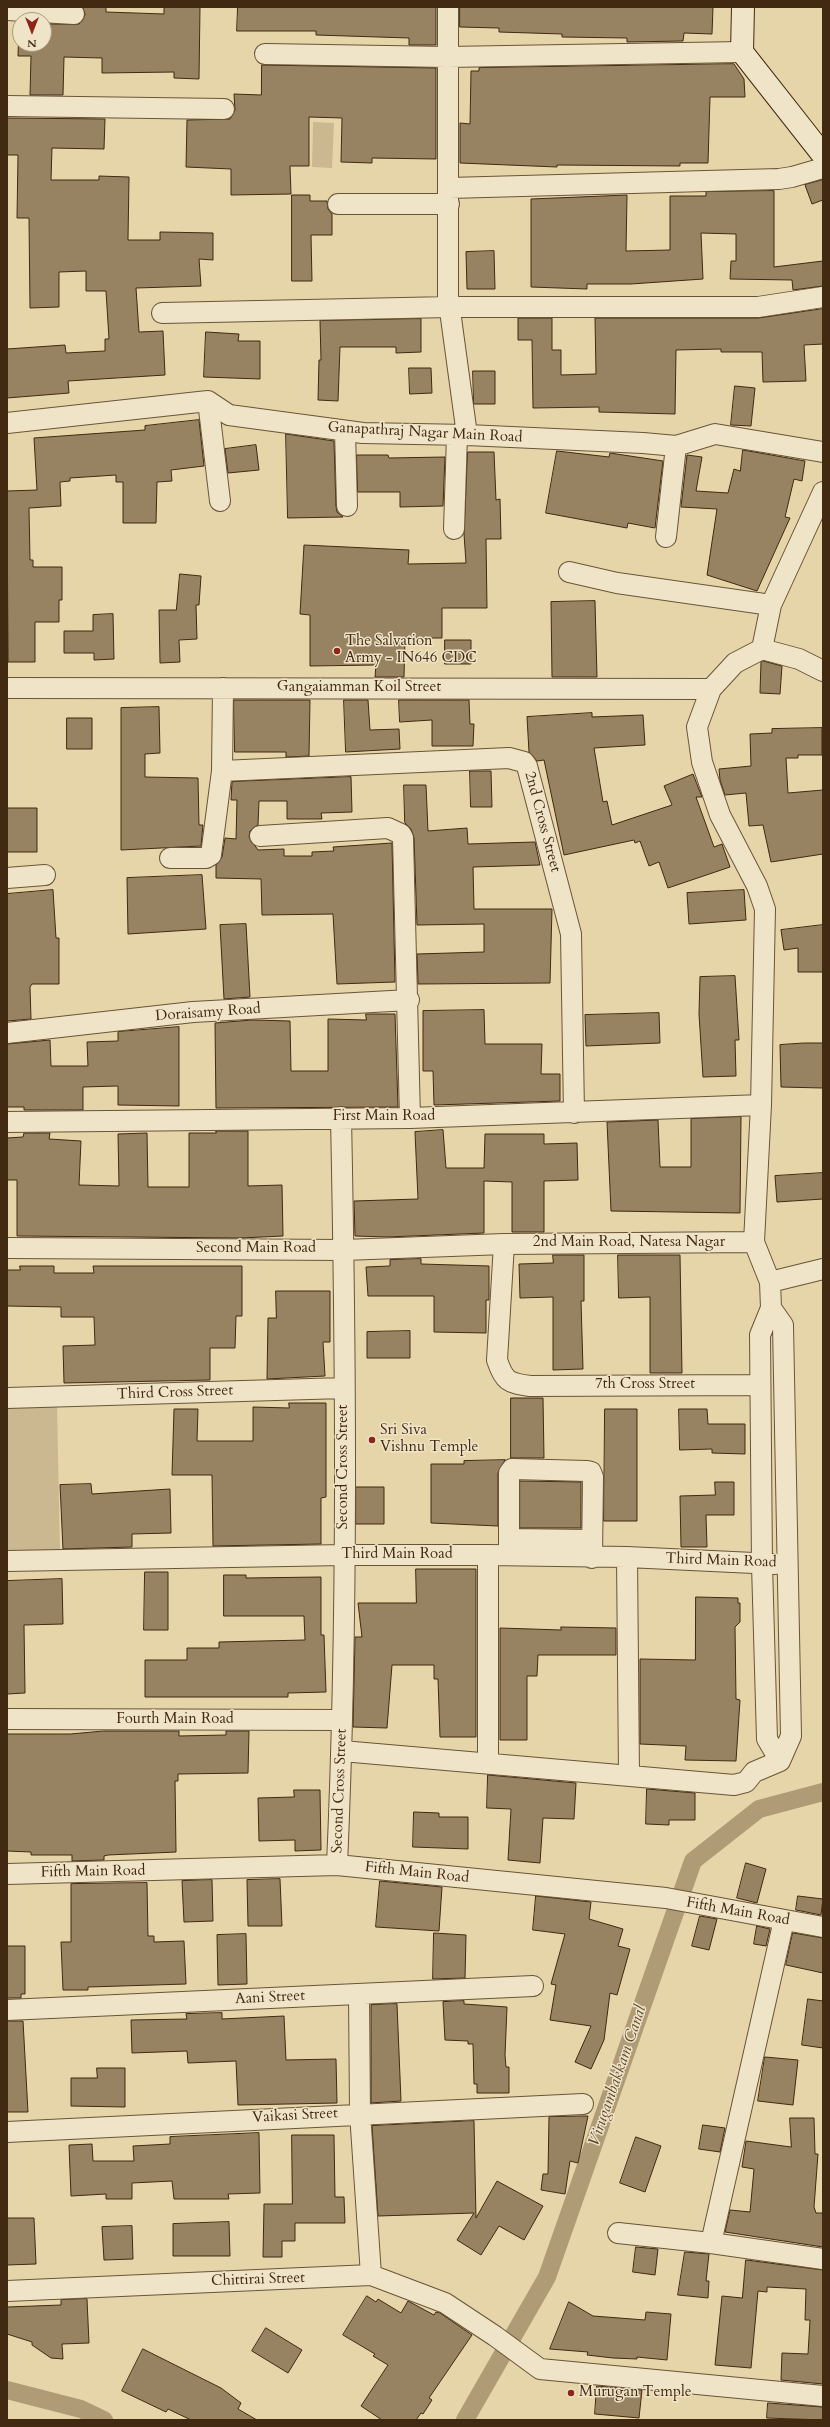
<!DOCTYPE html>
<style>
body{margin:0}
#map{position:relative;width:830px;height:2427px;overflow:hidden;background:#e7d5aa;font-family:Cardo,serif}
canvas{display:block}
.frame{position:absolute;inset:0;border:8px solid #412912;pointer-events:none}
.north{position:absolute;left:12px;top:12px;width:40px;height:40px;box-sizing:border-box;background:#efe4c8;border:1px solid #a9997f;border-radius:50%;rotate:180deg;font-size:11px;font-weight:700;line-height:16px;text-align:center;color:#412912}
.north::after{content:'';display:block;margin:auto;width:14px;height:18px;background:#8f2418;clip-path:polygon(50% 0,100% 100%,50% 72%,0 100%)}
</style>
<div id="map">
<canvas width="830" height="2427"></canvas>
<div class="frame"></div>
<div class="north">N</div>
</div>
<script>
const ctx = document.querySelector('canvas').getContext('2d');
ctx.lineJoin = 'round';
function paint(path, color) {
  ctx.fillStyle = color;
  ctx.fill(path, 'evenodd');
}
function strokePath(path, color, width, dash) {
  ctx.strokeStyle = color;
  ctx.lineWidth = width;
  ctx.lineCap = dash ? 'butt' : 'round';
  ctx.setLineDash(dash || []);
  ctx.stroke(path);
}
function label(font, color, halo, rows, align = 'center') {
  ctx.font = font + ' Cardo,serif';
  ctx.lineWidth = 3;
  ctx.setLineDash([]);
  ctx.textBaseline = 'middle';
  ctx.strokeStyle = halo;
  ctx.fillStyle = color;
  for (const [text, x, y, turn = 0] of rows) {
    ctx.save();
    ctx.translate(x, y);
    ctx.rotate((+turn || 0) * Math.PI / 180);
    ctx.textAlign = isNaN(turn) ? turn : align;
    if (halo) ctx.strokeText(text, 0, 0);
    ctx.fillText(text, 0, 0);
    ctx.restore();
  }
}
const green = new Path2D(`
 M313,122L334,123L332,168L312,167Z
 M57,1404L60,1555L7,1556V1405Z`);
const canal = new Path2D(`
 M7,2390L81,2409L104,2420
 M465,2420L547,2277L693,1861L759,1809L823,1792`);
const building = new Path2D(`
 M83,7H106V12L164,14V7H200L199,79L174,78V72L102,73V58L64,57L63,95H30L31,56H18L19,22L20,44H44V24H79L85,15Z
 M238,7H436V45H409V38L316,35V31H237Z
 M460,7H713L712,34L684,33L683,41L627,42V38L562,37V34L499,32V28L460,27Z
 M734,64L744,79L745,97H710L708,163H680V166L557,165V167L460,163V123L470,124L471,71H479V68Z
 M262,65L436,68V159L372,158V163L341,162L342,118L309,117V166H290L291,194L231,195V169L186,167L187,120L230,119L235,110L234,94L261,95Z
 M7,118L105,119L104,149L52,148L51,180H99V176L129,177L128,240H160V232L213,233V260L199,259L201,286L136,288L139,332L163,331L165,375L68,381L69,393L7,398V349L65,345L66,353L105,351V339H109L106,291H86V271L59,272V307L30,308L29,218H17L18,155H7Z
 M823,180V200L812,204L805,185Z
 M774,191V267L823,261V286L793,290L792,280L730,279L731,261H736V234L701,233L703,279L631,284H587V289L531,287V199L627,195L626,251L670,250V196H706V192Z
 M292,195H310V201H327L328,209L332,214V235H311L312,281H292Z
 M494,251L495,289H467L466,252Z
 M823,309V344L804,345L806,381L763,382L762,352H721V349L676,350L675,414L599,412V407L533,408L532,340H518V318H552V350H561V375L596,374L595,318H758Z
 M421,319V352L396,353V347H340L338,401L318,400L319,360H321L320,321Z
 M206,332L239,334L238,341H260V379L204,377Z
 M409,368H431L432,393L410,394Z
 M473,371H495V404H474Z
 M735,386L755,388L751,426L731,425Z
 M199,420L204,466L171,470L172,481L157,482L156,523H123V482H116V475L70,478V481L60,482L61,506L29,508L30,560H33V567H62V600H59V622H35V662H8L7,491L37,490L34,438L145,430V426Z
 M286,434L334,441L336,506L337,512L343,517L288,518Z
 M256,445L259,470L228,473L225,449Z
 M743,450L805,461L802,481L794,479L785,517L790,518L757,591L707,575L717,509L681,507L687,455L702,457L696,491L728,493L734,469L740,471Z
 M557,451L609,457L610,453L663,461L655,528L628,523L627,528L546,513Z
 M468,452H494L496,500L500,499L501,539H486L487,608H442V638H405L404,677H375L376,665L310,666V615L300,614L304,545L409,550L408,564L466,563L464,534Z
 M357,455H388L389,458L445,457L443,506L400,507V492H358Z
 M180,574L201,576L199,605H196L197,639L179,640L180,662L160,663L159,610H176Z
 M595,601L597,677H552L551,602Z
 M113,614L114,659L94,660V653H64V631H93V615Z
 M445,640H471V664H445Z
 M763,661L782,666L780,694L760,693L761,662Z
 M234,700H310L309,756L286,757V752H235Z
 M344,700H368L370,730L399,729L400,749L346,752Z
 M399,700H469L470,724H474L473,746H432V720L400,722Z
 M159,707L160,753L145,754V777L198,778L199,825H203L201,846L121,850V708Z
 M592,713V717L643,715L645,745L594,748L603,802L607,801L612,825L672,805L664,786L693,774L702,797H696L714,847L722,844L730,867L668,888L659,862L649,866L640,841L635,843L634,840L564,855L544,760L537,761L529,752L527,717Z
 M67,718H92V749H67Z
 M822,728V755H798V758H786L788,793L823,790V854L771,862L763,825L749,826L746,793L725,795L720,780L719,769L751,766L750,734L772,733V729Z
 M470,771H491L492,807H471Z
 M351,777L352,812L321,813L322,819H287V801H259L258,825L250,831L249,837L258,850L284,849V856H312V852L334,851L333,847L392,843L395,982L337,984L333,914L262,915L261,879L216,878V865L222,857L225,838L236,839L237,800H231L232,782Z
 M404,785H426L428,831L467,828L468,844L535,842L540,865L473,867L474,909H552L550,983L418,984L417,954L484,952V924L417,925L414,838L411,829L405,823Z
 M7,808H37V852H7Z
 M202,875L206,929L128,934L127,878Z
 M53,890L56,938H59V984H32L30,987L31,1019L7,1021V894Z
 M744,890L746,920L689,924L687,893Z
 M246,924L250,997L224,999L220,925Z
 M823,925V972H798V948L784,950L781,930Z
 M735,976L739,1040H735L736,1076L703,1077L699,1014L700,977Z
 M484,1010L485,1044H542L541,1074H560V1101L434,1105L433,1071H423V1011Z
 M659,1013L660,1043L586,1046L585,1015Z
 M366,1014H395L398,1107L216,1108L215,1023L252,1020L290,1021L291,1071H328V1019L366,1020Z
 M179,1027V1106L118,1105V1086L83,1087V1110H24V1107H7V1044L50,1040L51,1066H88L87,1042L118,1041V1032Z
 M804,1043H823V1088L781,1087L780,1045Z
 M741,1117L740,1213L611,1211L607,1122L658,1120L660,1167H691V1119Z
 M443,1130L446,1168H484L485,1134H544V1144L577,1143L578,1180L544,1181V1232H512V1182L484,1181V1233L388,1237L355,1236L354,1201L418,1199L415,1132Z
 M216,1131H248V1186L282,1185L283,1236L241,1238L17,1236V1180H7V1138L23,1137L24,1133H50L49,1139L81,1141L79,1185L119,1186L118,1134L147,1133L148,1187H189V1133H216Z
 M823,1173V1199L777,1202L775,1176Z
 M553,1255H584V1301H581L583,1369L553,1370V1297L520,1298L519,1264L553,1263Z
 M618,1255H680L682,1373H650V1297L619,1298Z
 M421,1259V1264L489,1266V1300H486V1333L434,1332V1296H368L366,1267L390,1266V1260Z
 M20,1266H54V1273H94L93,1266H242V1316H236L235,1348H210V1380L64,1383L63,1346L95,1345L94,1317H61V1307L7,1306V1270H20Z
 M276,1291H330V1342H323L325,1376L267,1379L268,1318H276Z
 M410,1331V1358H367V1332Z
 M511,1398H543L544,1458H511Z
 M289,1403H326V1497L321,1498V1544L213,1546L212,1475H172L174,1409H198L197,1441H253V1407L289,1408Z
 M605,1409H637V1521H604Z
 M679,1409H707L708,1424H745V1454L712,1453V1449L680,1450Z
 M505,1460L498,1473V1526L431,1523V1464H464V1461Z
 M520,1481L581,1482V1528H520Z
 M715,1482H734V1515H706L707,1547H681L680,1496L715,1495Z
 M91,1484L92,1494L170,1489L171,1533L132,1534V1547L63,1549L60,1485Z
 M356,1487H384V1524H356Z
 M416,1569H476V1737H440L438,1679H434V1665H392L387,1728L353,1727L355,1637H362L358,1603H416Z
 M145,1572H168V1630H144Z
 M224,1575H246V1578L321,1577V1635H324L326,1692L288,1693V1697H145V1660H187V1648H219V1642L305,1640L304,1616H224Z
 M62,1579L63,1624L24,1625L25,1693L7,1694V1581Z
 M696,1597L738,1598V1603H740V1622L735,1627L736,1699L740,1700L736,1761L685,1760L686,1746L640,1744V1659L695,1660Z
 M561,1627L616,1628V1655H538L537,1676H527V1740H500V1628L561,1630Z
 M104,1731H179V1736L226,1735V1731H249L248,1773L178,1774V1781H175L176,1852L108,1855L104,1856V1860L72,1861V1855H31V1852L7,1851V1734H70Z
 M488,1775L576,1783L574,1819L543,1818L540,1863L508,1860L511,1809L487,1808Z
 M647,1789L695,1793V1820H669V1825L646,1824Z
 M294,1790H320L321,1850L295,1851V1840L259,1841L258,1798L294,1797Z
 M414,1812L439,1813V1817H468V1849L413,1847Z
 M746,1863L766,1869L757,1903L737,1898Z
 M280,1879L282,1926H248L247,1880Z
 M212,1880L213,1921L184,1922L182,1881Z
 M380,1881L442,1887L439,1931L376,1927Z
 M147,1883L148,1936H154V1942L184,1941L186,1984L88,1987V1990H63L61,1942H71V1884Z
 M536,1896L591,1902L589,1919L623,1929L618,1946L630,1949L617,1995L610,1993L604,2040L591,2069L575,2062L591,2026L550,2020L556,1985L551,1984L565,1934L533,1930Z
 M798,1896L823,1899L821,1915L796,1910Z
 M700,1916L717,1919L709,1950L692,1946Z
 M757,1926L770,1929L766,1946L754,1944Z
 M434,1933L466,1935L465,1978L433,1979Z
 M793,1933L823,1938V1973L786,1965Z
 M246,1934L247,1984L218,1985L217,1935Z
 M7,1946H25V1994H21V1998H7Z
 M808,1999L823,2001V2048L802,2045Z
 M464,2001V2004L507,2007L505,2055L506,2067H509V2093H477V2084H474L473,2044H468V2041L445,2040L443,2002Z
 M397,2004L401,2101L371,2103V2005Z
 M222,2013V2019L284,2016L286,2060L336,2059L337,2103L238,2105L236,2061L188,2063L187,2051L132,2053L131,2020L187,2019L186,2014Z
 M7,2021H23L28,2112H7Z
 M765,2057L798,2060L793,2105L758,2101Z
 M97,2068H125V2107L71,2106V2078H97Z
 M582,2116H588L578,2163L570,2161L565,2194L541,2190L543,2174H548L549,2117Z
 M790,2118H814L815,2154H818L814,2207L816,2213H823V2247L725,2232L730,2210L750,2212L754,2169L742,2167L746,2141L791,2147Z
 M474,2121L476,2218L497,2181L543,2206L524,2240L499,2226L481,2255L457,2240L474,2213L378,2216L372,2126Z
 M703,2125L725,2128L720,2152L699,2149Z
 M259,2133L260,2193L228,2194L229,2199H174L172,2181L132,2183V2199H106V2194L71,2196L69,2145L92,2144L93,2161H134L133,2146L170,2144V2137Z
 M292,2135H334L335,2197H344L345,2223H295V2241H282V2257H263L264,2204H292Z
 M636,2137L661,2146L645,2192L620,2183Z
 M7,2218H34L36,2264L7,2265Z
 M229,2222L230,2256H173V2224Z
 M132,2226L133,2259L104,2260L102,2227Z
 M636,2247L658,2249L655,2275L633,2272Z
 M685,2252L709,2254L706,2281H709L708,2298L678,2295Z
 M746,2260L823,2270V2384L781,2380L782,2353L808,2354L810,2320H805L806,2289L767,2287V2292L758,2291L751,2368L715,2365L722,2296L742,2298Z
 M367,2296L376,2302L378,2299L401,2313L408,2301L434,2315L436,2312L440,2313L472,2335L429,2398L432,2400L423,2414L421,2413L416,2420H382L361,2406L388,2365L373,2356L375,2354L343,2335Z
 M87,2299L89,2343L62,2344L63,2359L51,2358L32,2345V2342L7,2334V2307L61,2305V2300Z
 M569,2302L593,2316L645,2320L646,2312L671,2314L667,2360L637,2357V2359L613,2358L587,2355L588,2352L550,2349Z
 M266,2328L302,2350L288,2373L252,2351Z
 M143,2349L221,2388L241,2403L238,2409L257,2420H191L168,2409L166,2412L122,2391Z
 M597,2386L642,2390L639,2418L595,2414Z
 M768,2403L823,2407V2420L767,2418Z`);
const street = new Path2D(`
 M448,7V296L467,435
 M7,10L74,14
 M265,54L447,57L742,52
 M7,106L224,109
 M449,188L779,179L792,177L823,168
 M338,204H449
 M162,313L450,307H758L823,297
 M208,401L220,501
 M7,423L208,401L229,415L363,433L467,435L643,443L676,446L715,434L823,452
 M345,431L347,506
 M454,529L457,435
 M666,537L676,446
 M569,572L617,583L771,605
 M762,649L799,659L823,671
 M7,688L711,689
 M222,771L509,758L524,762L527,766L571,934L574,1113
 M260,836L388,828L401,834L403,838L410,1118
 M170,858H206L211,855L222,771L223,688
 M7,878L45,875
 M7,1033L193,1012L409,1000
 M7,1122L410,1118L761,1105
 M504,1244L497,1360C504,1381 508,1383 530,1386L760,1385
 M7,1248L344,1250L504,1244L754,1242
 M770,1282L823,1269
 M7,1398L344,1388
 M509,1539L592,1540
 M488,1555V1763
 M509,1555V1473L512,1469L587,1471L591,1472L593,1477L592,1558
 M627,1557L629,1775
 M7,1561L344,1555H488L627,1557L775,1564
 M7,1719L342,1720
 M342,1751L734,1785L746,1782L754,1772L780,1761L791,1736L783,1325L771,1308
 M780,1761L767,1739L762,1565L760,1335L771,1308L770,1282L754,1242L761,1105L765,909L757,886L720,815L702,762L697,727L711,689L735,663L762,649L771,605L823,492
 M337,1865C348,1616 346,1366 341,1117
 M7,1874L337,1865L666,1898L823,1927
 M359,1994L360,2113L371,2275
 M7,2010L533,1986
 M7,2132L583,2104
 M618,2233L711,2243L823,2259
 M711,2243L784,1920
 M7,2291L371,2275L445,2303L495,2336L540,2369L823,2396`);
const secondary = new Path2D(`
 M743,7L742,52L823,155`);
const markers = [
 [337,651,4,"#8f2418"],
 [372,1440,4,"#8f2418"],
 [571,2393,4,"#8f2418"]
];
const streetNames = [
 ["Ganapathraj Nagar Main Road",425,433,3],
 ["Gangaiamman Koil Street",359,688],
 ["2nd Cross Street",542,822,75],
 ["Doraisamy Road",208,1013,-4],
 ["First Main Road",384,1117],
 ["2nd Main Road, Natesa Nagar",629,1243],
 ["Second Main Road",256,1249],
 ["7th Cross Street",645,1385],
 ["Third Cross Street",175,1393,-2],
 ["Second Cross Street",344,1467,-90],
 ["Third Main Road",397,1555],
 ["Third Main Road",721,1561,2],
 ["Fourth Main Road",175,1720],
 ["Second Cross Street",340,1791,-88],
 ["Fifth Main Road",93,1872,-1],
 ["Fifth Main Road",417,1873,6],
 ["Fifth Main Road",738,1912,10],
 ["Aani Street",270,1998,-3],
 ["Vaikasi Street",295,2116,-3],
 ["Chittirai Street",258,2280,-2]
];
const poiNames = [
 ["The Salvation",345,642],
 ["Army - IN646 CDC",345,659],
 ["Sri Siva",380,1431],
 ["Vishnu Temple",380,1448],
 ["Murugan Temple",579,2393]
];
const waterNames = [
 ["Virugambakkam Canal",618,2076,-71]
];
paint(green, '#cbb890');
strokePath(canal, '#af9b76', 18);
paint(building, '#978261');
strokePath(building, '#412912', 1);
strokePath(street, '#6a5438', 22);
strokePath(secondary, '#412912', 24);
strokePath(street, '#efe4c8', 20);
strokePath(secondary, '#efe4c8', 22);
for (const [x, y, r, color] of markers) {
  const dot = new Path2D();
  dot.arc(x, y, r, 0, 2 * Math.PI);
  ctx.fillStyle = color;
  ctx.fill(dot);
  strokePath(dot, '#efe4c8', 1.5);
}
label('15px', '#412912', '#efe4c8', streetNames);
label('15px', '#412912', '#efe4c8', poiNames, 'left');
label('italic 16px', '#5c462b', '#efe4c8', waterNames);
</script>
